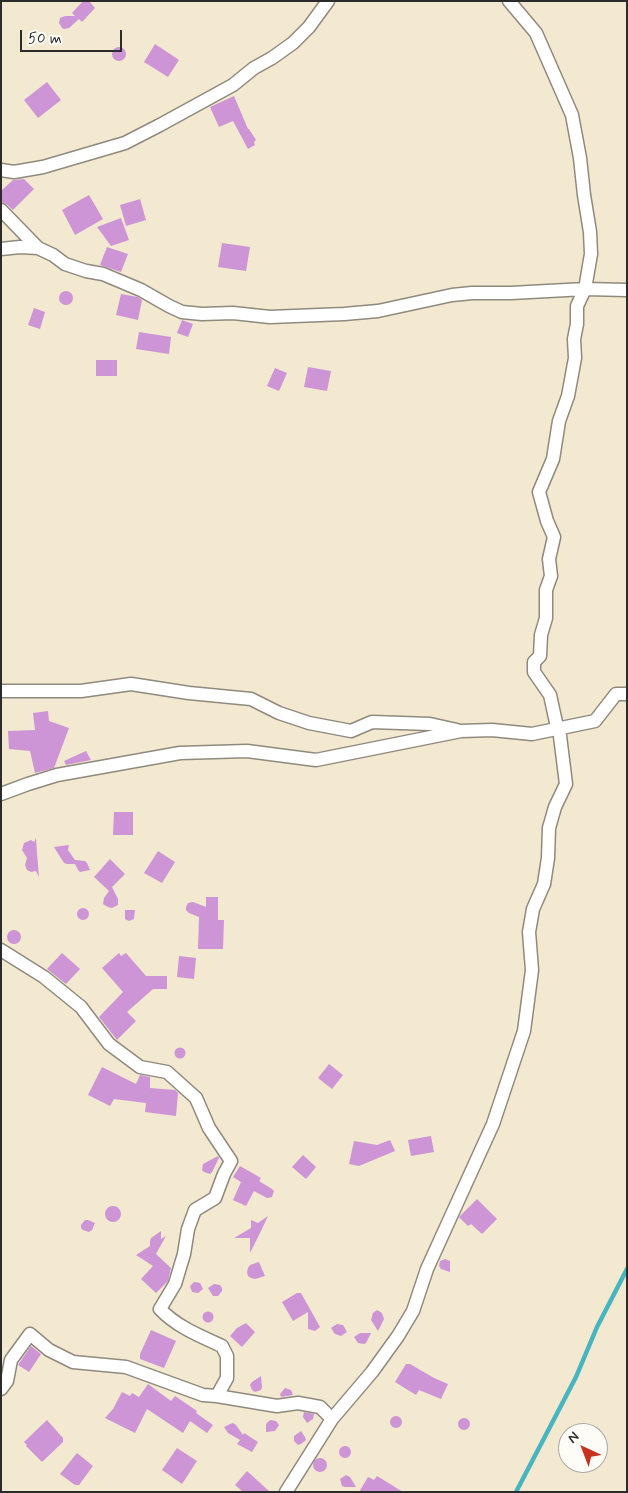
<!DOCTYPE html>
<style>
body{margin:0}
#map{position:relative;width:628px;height:1493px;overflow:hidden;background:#f3e8d0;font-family:Mynerve,sans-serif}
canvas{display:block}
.frame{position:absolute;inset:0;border:2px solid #2b2b2b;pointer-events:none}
.north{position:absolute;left:558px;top:1423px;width:50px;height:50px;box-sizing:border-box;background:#fdfcf7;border:1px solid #a9a8a5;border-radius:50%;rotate:317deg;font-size:14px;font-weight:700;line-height:20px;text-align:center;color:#2b2b2b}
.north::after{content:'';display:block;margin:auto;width:18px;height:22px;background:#c8321e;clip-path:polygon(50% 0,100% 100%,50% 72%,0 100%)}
.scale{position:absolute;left:20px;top:30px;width:102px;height:22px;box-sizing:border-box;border:2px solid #2b2b2b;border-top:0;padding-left:6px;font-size:15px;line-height:18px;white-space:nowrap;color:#2b2b2b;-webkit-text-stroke:4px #fdfcf7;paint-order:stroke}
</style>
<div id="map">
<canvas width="628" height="1493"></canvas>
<div class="frame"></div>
<div class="north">N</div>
<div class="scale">50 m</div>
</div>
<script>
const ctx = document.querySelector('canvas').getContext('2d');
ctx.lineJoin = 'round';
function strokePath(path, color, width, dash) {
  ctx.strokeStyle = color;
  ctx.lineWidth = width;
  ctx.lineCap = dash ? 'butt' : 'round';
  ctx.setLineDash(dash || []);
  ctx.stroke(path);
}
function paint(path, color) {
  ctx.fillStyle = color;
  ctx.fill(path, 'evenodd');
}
const stream = new Path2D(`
 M516,1492L576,1377L597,1327L627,1269`);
const building = new Path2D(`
 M83,1H89L95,8L82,22L79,19L69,28L64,29L62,28L59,23L60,18L65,16H75L72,13Z
 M155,44L179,60L168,77L144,62Z
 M112 54a7 7 0 1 1 14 0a7 7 0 1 1-14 0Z
 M47,82L61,100L38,118L24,100Z
 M234,96L248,129H249L256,140L254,142L255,145L248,149L233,121L219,127L210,107Z
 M24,179L34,189L13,210L6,204L1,202V191L13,180Z
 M89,195L103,219L75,235L62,210Z
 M140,199L146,220L126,226L120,205Z
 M121,218L129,240L111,246L97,227Z
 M222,243L250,247L246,271L218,267Z
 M107,247L128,254L121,272L100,265Z
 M59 298a7 7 0 1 1 14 0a7 7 0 1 1-14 0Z
 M121,294L138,297L142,300L138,320L116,315Z
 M34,308L45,312L40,329L28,325Z
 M182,320L193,324L188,337L177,333Z
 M139,332L171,337L169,354L136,349Z
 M96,360H117V376H96Z
 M308,367L331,371L327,391L304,387Z
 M275,368L287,373L279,391L267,386Z
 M48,711L49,721L69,728L54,768L35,773L30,751L9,749L8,731L35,730L33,713Z
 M86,751L91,760L66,765L64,761Z
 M114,812H133V835H113Z
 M36,838L37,853L39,877L36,871L31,872L27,870L25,865L27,858L22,850L24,843L31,840L34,842Z
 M69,845L68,850L75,860L85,861L87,863L90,870L80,872L78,870L75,864H67L64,863L54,847Z
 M158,851L175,862L162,883L144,873Z
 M110,859L125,874L112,887L118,899V905L112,908L108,907L103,904L104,898L109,891L94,877Z
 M206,897H218V920H224L223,949H198L199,917L189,913L186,910V907L188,903L193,902L206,907Z
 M77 914a6 6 0 1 1 12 0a6 6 0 1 1-12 0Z
 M125,910H135L134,919L129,921L125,919Z
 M7 937a7 7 0 1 1 14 0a7 7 0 1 1-14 0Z
 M62,953L80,969L66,984L47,969Z
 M119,953L121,956L126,953L146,976H167V989H153L127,1012L136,1021L117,1040L99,1017L123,992L102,968Z
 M179,956L196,958L194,979L177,977Z
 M174.5 1053a5.5 5.5 0 1 1 11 0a5.5 5.5 0 1 1-11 0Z
 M329,1064L343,1075L332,1089L318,1078Z
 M102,1067L136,1084L140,1075L150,1077V1088L175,1090L178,1093L176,1116L145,1112L146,1103L114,1099L110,1106L88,1095Z
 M431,1136L434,1152L411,1156L408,1140Z
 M390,1140L395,1151L359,1166L349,1164L354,1141L377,1145Z
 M303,1155L316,1167L306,1179L292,1167Z
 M218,1156L219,1158L212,1172L210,1174L204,1172L202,1170L203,1164Z
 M240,1166L261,1178L259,1181L272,1189L274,1191L272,1197L267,1198L254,1191L246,1206L233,1200L241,1182L233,1177Z
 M477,1199L497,1219L482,1234L471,1224L468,1226L459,1217Z
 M105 1214a8 8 0 1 1 16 0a8 8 0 1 1-16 0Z
 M268,1216L260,1233L250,1253V1238H234L251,1228V1220L258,1223Z
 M85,1220H88L95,1223L92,1230L89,1232L83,1230L81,1228V1225Z
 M161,1231V1239L166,1236L156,1254L171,1268L168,1281L156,1293L141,1279L153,1266L136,1255L150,1246V1241L151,1238Z
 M445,1259L450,1261V1272L441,1269L439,1266L440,1261Z
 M259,1262L265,1276L255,1279L251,1278L248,1276L247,1272L248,1268L250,1265Z
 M194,1282L200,1283L203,1289L198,1293L192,1292L190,1286Z
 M214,1284L220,1285L222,1288V1291L218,1296H213L208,1288Z
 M297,1293H301L320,1327L315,1331L308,1329V1312L293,1321L282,1302Z
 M377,1310L382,1313L384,1319L378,1331L371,1320L373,1313Z
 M202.5 1317a5.5 5.5 0 1 1 11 0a5.5 5.5 0 1 1-11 0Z
 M246,1323L255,1332L242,1347L230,1336L237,1328Z
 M337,1324L343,1325L347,1332L341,1336L335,1334L331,1328Z
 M151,1330L176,1341L164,1368L140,1359V1354Z
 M360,1333H371L366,1343L364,1344L358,1343L354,1337Z
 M31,1346L41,1354L29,1372L18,1365Z
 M406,1364H410L434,1378L448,1384L441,1399L419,1390L416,1395L395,1382Z
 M261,1376L262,1387L261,1390L255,1392L252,1390L250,1385L252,1382Z
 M148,1384L171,1401L175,1396L197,1411L196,1413L213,1425L207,1433L190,1421L183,1433L147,1409L135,1433L105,1418L113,1409L122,1392L130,1396L132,1393L139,1397Z
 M285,1388L291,1390L293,1395L281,1397L280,1394Z
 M304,1412L314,1414L313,1419L307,1423L303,1417Z
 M390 1422a6 6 0 1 1 12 0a6 6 0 1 1-12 0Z
 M458 1424a6 6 0 1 1 12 0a6 6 0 1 1-12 0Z
 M47,1420L63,1438V1442L42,1462L26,1446L27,1445L24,1442Z
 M270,1420L276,1421L279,1425L275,1431L266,1432V1424Z
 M233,1423L236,1425L243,1435L244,1433L258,1442L252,1452L237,1444L240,1440L228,1433L224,1427L230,1424Z
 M301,1431L305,1437L306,1440L301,1444L298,1445L294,1441V1436Z
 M339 1452a6 6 0 1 1 12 0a6 6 0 1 1-12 0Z
 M177,1448L197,1461L182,1484L162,1470Z
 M77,1453L93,1466L79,1485H75L60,1474Z
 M313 1465a7 7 0 1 1 14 0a7 7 0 1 1-14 0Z
 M247,1471L270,1492H243L235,1485Z
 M346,1475L350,1477L356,1487H345L342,1486L340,1479Z
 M377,1476L403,1492H359L368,1477L374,1480Z`);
const street = new Path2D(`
 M1,170L14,172L43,167L125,143L160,125L233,85L254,68L272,58L293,43L309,27L328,1
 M1,210L38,248
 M1,249L20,247L38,248L53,255L65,264L86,271L103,274L141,290L169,306L182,312L202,314L233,313L270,317L344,314L378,311L452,295L472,293H511L585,289L627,290
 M1,691H81L131,684L189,693L251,699L279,713L309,723L351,731L372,722L430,724L457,730
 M1,794L28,784L57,775L180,753L247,751L316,760L461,731L492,730L532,734L595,721L616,694H627
 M1,950L44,977L81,1007L109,1044L140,1067L167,1072L196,1098L209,1128L231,1161L224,1174L215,1198L195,1210L188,1229L184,1254L175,1284L160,1309C177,1327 200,1336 222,1346L227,1356V1378L217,1396
 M1,1389L7,1381L11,1360L30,1334L49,1350L73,1362L126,1367L203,1395L217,1396L277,1406L298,1403L320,1407L332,1419
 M286,1492L332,1419L372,1372L398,1336L413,1311L427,1269L493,1124L524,1031L532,970L529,932L533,909L544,884L548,858L549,828L555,807L566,784L559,728L557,727L550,695L534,672V662L540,656L541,635L546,618V590L551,576L549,559L554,537L547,521L539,492L553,459L559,421L568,396L575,358L574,339L577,324V306L585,289L591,254L590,232L584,195L580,158L572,115L536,33L509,1`);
strokePath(stream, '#46b5bf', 4.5);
paint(building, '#cd95d5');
strokePath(street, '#8f8a7e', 15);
strokePath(street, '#fff', 12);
</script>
